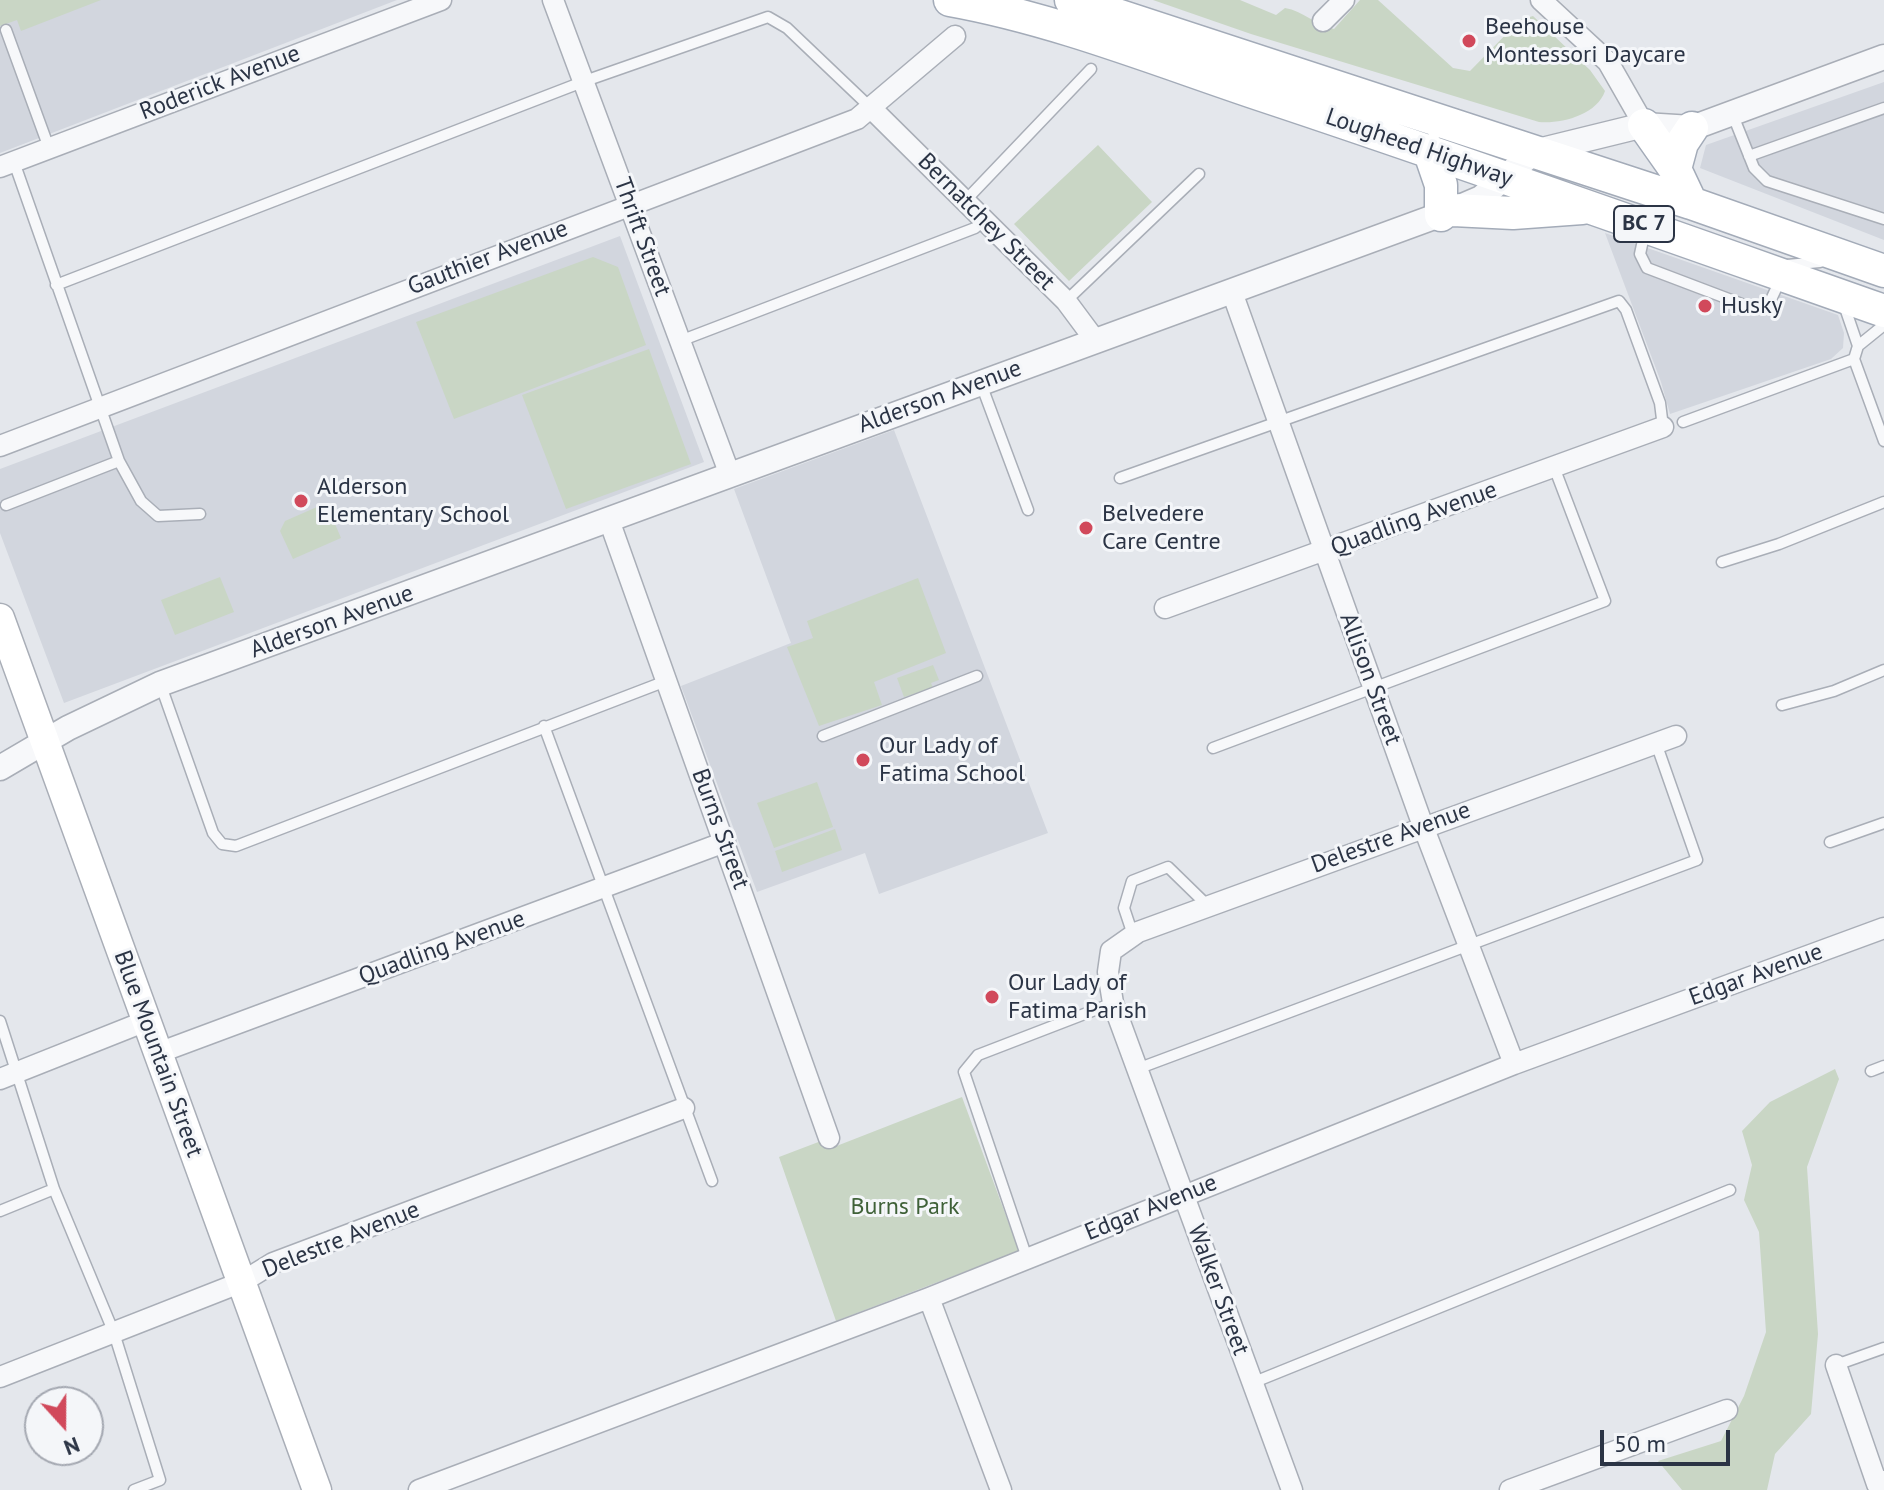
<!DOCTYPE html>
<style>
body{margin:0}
#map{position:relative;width:1884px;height:1490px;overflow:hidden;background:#e4e7ec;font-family:"PT Sans",sans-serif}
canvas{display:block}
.north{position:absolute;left:24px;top:1386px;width:80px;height:80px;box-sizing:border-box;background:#f4f6f9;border:2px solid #a4a8b1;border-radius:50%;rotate:159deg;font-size:22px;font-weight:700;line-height:32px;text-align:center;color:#2b3445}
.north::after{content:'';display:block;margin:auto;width:28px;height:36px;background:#d1495b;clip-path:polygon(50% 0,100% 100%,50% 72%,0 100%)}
.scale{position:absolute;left:1600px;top:1430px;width:130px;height:36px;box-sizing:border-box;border:4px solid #2b3445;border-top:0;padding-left:10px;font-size:24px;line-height:28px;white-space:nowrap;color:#2b3445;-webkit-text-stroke:6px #f4f6f9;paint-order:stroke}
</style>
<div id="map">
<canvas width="1884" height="1490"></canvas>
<div class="north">N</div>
<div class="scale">50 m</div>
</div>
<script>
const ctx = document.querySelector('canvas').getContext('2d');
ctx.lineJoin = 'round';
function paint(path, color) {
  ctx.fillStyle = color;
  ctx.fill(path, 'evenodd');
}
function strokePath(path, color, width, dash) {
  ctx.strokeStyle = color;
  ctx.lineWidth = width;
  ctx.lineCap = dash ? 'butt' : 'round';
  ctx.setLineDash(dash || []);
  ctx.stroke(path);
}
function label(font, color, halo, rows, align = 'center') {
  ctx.font = font + ' "PT Sans",sans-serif';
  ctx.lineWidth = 6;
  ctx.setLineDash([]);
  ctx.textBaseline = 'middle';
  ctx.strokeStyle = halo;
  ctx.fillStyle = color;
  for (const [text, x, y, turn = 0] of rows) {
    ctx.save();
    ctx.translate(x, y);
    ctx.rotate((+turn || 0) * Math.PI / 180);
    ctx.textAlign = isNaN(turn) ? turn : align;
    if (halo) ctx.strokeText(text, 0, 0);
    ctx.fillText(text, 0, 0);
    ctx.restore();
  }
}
const built = new Path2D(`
 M0,0H397L0,153Z
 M1884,82V240L1700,168L1706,145Z
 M1605,233L1838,315L1844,333L1843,348L1831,359L1670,414L1661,382Z
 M620,236L704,462L64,703L0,533V469Z
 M894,430L1048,833L879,894L865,853L757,892L681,686L791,643L734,489Z`);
const green = new Path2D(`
 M0,0H101L21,31L17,20L0,26Z
 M1153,0H1240L1276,15L1285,8C1303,11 1316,25 1334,29L1360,0H1378L1453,68L1470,71L1520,20L1533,16L1590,70L1605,91C1597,115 1561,124 1539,122L1251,34Z
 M1098,145L1152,202L1069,281L1014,224Z
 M593,257L618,267L646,345L454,419L416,322Z
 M649,349L691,464L566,509L522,395Z
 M326,503L341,538L293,559L280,531L285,521Z
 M220,577L234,612L175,635L161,600Z
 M918,578L946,653L874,682L882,705L819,726L787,647L813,638L807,621Z
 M933,665L939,680L931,683L933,688L904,697L897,678Z
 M817,782L833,827L774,848L757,803Z
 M835,829L842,850L782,872L775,851Z
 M1835,1069L1839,1079L1807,1167L1818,1334L1811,1414L1775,1454L1767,1490H1682L1658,1461L1721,1441L1744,1396L1766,1332L1759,1232L1744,1200L1752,1165L1742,1131L1770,1102Z
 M962,1097L1019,1251L836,1321L779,1157L829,1138L834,1147Z`);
const service = new Path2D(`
 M6,30L49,148
 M1732,113L1754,168L1767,181L1884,219
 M1749,156L1884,108
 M965,201L1091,69
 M1645,231L1640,254L1647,268L1755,309L1769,304L1787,265L1820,262
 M56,285L585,81L768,17L787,28L871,108
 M1066,301L1199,174
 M1844,305L1858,346
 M680,341L975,228L984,220
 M1858,346L1854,359L1884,441
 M1858,346L1884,325
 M981,384L1028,510
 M1683,422L1854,359
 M119,461L141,501L158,516L200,514
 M1120,478L1619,301L1626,310L1660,403L1663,427
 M6,505L119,461L14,162
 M1722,562L1779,544L1884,502
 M161,686L213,833L222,844L236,846L666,681
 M1782,705L1834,691L1884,670
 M544,726L712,1181
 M823,736L977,676
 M1213,748L1605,601L1554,467
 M1830,842L1884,823
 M1133,935L1124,908L1132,881L1168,867L1208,906
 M0,1021L54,1189L0,1211
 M1137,1069L1697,860L1656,743
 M1871,1071L1884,1066
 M54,1189L114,1333L160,1480L134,1490
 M1027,1258L964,1072L978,1055L1113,1003
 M1836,1365L1884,1348
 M1252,1383L1730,1190`);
const minor = new Path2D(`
 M553,0L730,475
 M1541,0L1608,62L1644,125
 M1323,21L1344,0
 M871,108L1066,301L1095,340
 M0,167L441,0
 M1232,292L1423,826L1514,1064
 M0,446L857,119L955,36
 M609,520L829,1138
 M1165,608L1663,427
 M158,1053L725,842
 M0,1079L146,1021
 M929,1298L1001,1490
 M1836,1365L1877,1484L1884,1481
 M0,1377L242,1282L273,1263L684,1108
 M419,1490L929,1298L1514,1064L1884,928
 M1292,1490L1113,1003L1108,972L1111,951L1138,932L1676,736
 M1510,1490L1727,1410`);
const tertiary = new Path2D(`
 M0,768L68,728L160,684L1453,210L1481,198L1534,152L1644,125L1692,128L1884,57`);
const secondary = new Path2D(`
 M0,618L317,1490`);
const primary = new Path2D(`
 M950,0C1056,19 1160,61 1262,95C1470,164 1677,238 1884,311
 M1071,0L1691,203L1884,271
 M1644,125L1675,169L1691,203
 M1429,150L1441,185V215
 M1675,169L1682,143L1692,128
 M1453,210L1513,213L1582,208`);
const markers = [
 [1469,41,8,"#d1495b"],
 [1705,306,8,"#d1495b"],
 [301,501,8,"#d1495b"],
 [1086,528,8,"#d1495b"],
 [863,760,8,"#d1495b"],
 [992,997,8,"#d1495b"]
];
const shields = [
 [1644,224,60]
];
const shieldNames = [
 ["BC 7",1644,224]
];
const poiNames = [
 ["Beehouse",1485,27],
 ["Montessori Daycare",1485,55],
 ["Husky",1721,306],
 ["Alderson",317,487],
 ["Elementary School",317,515],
 ["Belvedere",1102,514],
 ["Care Centre",1102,542],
 ["Our Lady of",879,746],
 ["Fatima School",879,774],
 ["Our Lady of",1008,983],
 ["Fatima Parish",1008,1011]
];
const streetNames = [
 ["Roderick Avenue",220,83,-21],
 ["Lougheed Highway",1419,148,19],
 ["Bernatchey Street",986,222,45],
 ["Thrift Street",642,237,70],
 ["Gauthier Avenue",488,258,-21],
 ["Alderson Avenue",940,397,-20],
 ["Quadling Avenue",1414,519,-20],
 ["Alderson Avenue",332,622,-20],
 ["Allison Street",1370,679,70],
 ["Burns Street",720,829,70],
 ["Delestre Avenue",1391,838,-20],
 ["Quadling Avenue",442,948,-20],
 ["Edgar Avenue",1756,975,-20],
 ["Blue Mountain Street",158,1054,70],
 ["Edgar Avenue",1151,1208,-22],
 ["Delestre Avenue",341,1240,-22],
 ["Walker Street",1218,1290,70]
];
const parkNames = [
 ["Burns Park",905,1207]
];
paint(built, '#d2d6de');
paint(green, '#c9d6c5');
strokePath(service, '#a9aeb7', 13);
strokePath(minor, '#a9aeb7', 23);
strokePath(tertiary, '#a9aeb7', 27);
strokePath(secondary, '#a9aeb7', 31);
strokePath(primary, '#a3abb8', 35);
strokePath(service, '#f7f8fa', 10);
strokePath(minor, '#f7f8fa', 20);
strokePath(tertiary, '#f7f8fa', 24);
strokePath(secondary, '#fff', 28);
strokePath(primary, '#fff', 32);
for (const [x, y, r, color] of markers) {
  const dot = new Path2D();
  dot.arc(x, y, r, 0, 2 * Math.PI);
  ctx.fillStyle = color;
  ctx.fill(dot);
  strokePath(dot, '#f4f6f9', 3);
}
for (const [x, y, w] of shields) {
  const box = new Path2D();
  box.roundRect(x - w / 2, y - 18, w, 36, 6);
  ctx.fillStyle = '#f4f6f9';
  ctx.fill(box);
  strokePath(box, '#2b3445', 2);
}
label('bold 22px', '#2b3445', null, shieldNames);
label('24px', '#2b3445', '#f4f6f9', poiNames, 'left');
label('24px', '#2b3445', '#f4f6f9', streetNames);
label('24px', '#3f6138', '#f4f6f9', parkNames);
</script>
